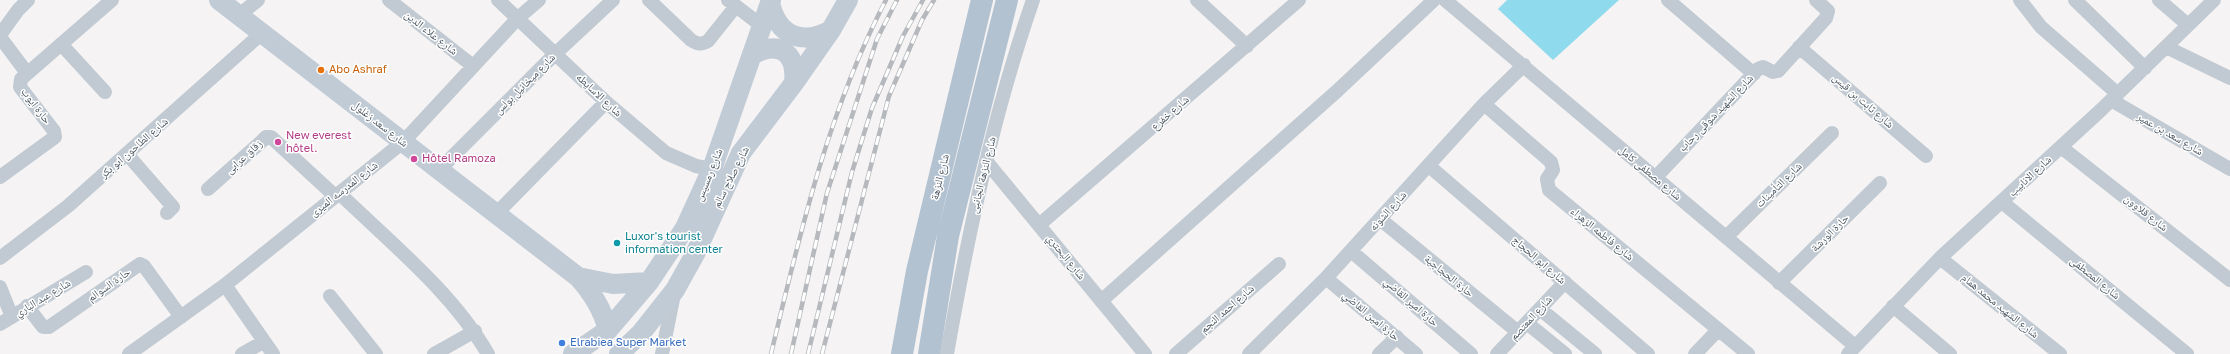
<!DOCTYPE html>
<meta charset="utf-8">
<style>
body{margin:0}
canvas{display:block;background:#f5f3f3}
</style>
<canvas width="2230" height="354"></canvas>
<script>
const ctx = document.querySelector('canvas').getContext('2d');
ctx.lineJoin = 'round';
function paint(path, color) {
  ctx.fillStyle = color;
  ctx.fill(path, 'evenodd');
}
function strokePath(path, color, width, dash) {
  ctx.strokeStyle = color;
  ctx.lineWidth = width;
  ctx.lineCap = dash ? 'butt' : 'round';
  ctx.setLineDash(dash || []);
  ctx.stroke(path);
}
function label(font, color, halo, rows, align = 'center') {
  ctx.font = font + ' "Golos Text","Noto Naskh Arabic",sans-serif';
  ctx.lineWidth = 3;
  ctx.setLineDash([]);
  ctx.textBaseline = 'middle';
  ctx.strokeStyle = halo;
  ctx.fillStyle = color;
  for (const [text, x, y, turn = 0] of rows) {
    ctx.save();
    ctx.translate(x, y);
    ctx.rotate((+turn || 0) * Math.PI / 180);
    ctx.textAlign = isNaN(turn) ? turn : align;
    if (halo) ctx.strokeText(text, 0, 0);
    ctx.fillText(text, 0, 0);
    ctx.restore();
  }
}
const water = new Path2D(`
 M1507,0H1619L1553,60L1498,9Z`);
const street = new Path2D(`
 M389,0L473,66
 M498,0L606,102L666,153L696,166L712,169
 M649,0L691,40C697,44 701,45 708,41L736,6
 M728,0L762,26
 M1197,0L1247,46
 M1445,0L1855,346
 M1668,0L1754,74
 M2020,0L2041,27L2118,94
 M2075,0L2145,68
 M2159,0L2188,25
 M239,15L258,0
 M0,35L18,10L28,0
 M0,37L27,73
 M61,44L105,92
 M1799,47L1926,156
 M2166,47L2230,78
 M2111,100L2230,169
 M1484,104L1551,162L1553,170L1547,179L1549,190L1748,354
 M2061,147L2230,280
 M127,154L173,207L167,213
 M986,161L1145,354
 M1429,166L1648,354
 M439,170L555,54L613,0
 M0,177L55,137L54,131L20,87L21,79L112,0
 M1655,178L1758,69L1763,67L1773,72L1778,71L1826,18L1828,11L1816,0
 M208,189L261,142L266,137H271L335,196
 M339,193C391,243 452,292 488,354
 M2002,202L2187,354
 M496,214L606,102
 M1380,219L1518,332
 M1039,225L1299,0
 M1726,237L1832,133
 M1351,251L1471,354
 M0,258L68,206L262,33
 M1940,258L2060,354
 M1326,278L1416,354
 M1779,283L1880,183
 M225,285L273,354
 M0,287L12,317
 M330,296L376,354
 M1101,301L1337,91L1434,0
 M27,306L43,327H49L140,264L144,266L181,317
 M1893,306L1950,354
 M1540,309L1595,354
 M1527,323L1565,354
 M0,324L86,272
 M129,354L225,285L403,142L518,18L539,0
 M242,354L263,342
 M434,354L475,331
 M662,354L674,294
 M947,354C968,234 993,115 1033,0
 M1176,354L1279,264
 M1249,354L1326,278L1484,104L1524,65
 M1379,354L1397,337
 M1497,354L1565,282
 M1695,354L1718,330
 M1848,354L1940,258L2102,109L2214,0`);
const secondary = new Path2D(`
 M219,0L578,277C592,293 602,308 608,330
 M770,3C778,36 802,46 831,30
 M752,55C779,40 797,52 794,83
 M578,277L613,284L649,282
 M573,354L608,330L649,282L685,228L712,169L771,0
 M619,354L641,333L675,290L695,254L741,153L794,83L831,30L848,0`);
const primary = new Path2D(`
 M902,354L917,271L982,0
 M929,354L948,236L1007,0`);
const rail = new Path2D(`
 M771,354C800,233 828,111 886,0
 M791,354L827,193L877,39L897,0
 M808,354L852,172L872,108L903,36L923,0
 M822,354L889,96L922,20L934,0`);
const markers = [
 [321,70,4,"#e8710a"],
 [278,142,4,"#d1479c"],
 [414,159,4,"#d1479c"],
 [617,243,4,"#0f9aa8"],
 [562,343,4,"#3f7fe0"]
];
const streetNames = [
 ["شارع علاء الدين",431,33,38],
 ["شارع ميخائيل بولس",525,84,-45],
 ["شارع الاسايطه",599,95,43],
 ["شارع ثابت بن قيس",1863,101,41],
 ["حارة ايوب",36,106,53],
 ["شارع خفرع",1170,113,-41],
 ["شارع الشهيد شوقى رحاب",1716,113,-46],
 ["شارع سعد زغلول",380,124,38],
 ["شارع سعد بن عمير",2170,134,30],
 ["شارع الطاحون ابو بكر",134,148,-41],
 ["زقاق عرابى",244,157,-42],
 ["شارع مصطفى كامل",1650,173,40],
 ["شارع رمسيس",709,175,-68],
 ["شارع النزهة الجانبى",983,175,-76],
 ["شارع الانابيب",2030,176,-43],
 ["شارع صلاح سالم",731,177,-63],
 ["شارع النزهة",940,177,-76],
 ["شارع التأمينات",1779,185,-44],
 ["شارع المدرسه الميرى",344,189,-38],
 ["شارع الشونه",1388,211,-48],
 ["شارع قلاوون",2146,213,38],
 ["حارة الورشة",1830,233,-45],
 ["شارع فاطمه الزهراء",1602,234,39],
 ["شارع البحتري",1066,257,51],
 ["شارع ابو الحجاج",1539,260,41],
 ["حارة الحجاجية",1449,276,39],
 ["شارع المصطفى",2095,278,39],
 ["حارة السوالم",109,285,-35],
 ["شارع عبد الباري",43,298,-31],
 ["حارة امير القاضي",1411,302,41],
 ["شارع الشهيد محمد همام",2000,306,39],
 ["شارع احمد النجم",1227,309,-41],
 ["حارة امين القاضي",1371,316,40],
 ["شارع المعتصم",1531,318,-47]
];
const foodNames = [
 ["Abo Ashraf",329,70]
];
const hotelNames = [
 ["New everest",286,136],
 ["hôtel.",286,149],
 ["Hôtel Ramoza",422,159]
];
const cultureNames = [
 ["Luxor's tourist",625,237],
 ["information center",625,250]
];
const shopNames = [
 ["Elrabiea Super Market",570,343]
];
paint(water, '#90daee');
strokePath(street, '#c1cad2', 14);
strokePath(secondary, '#c1cbd6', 20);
strokePath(primary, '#b3c2d1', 22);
strokePath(rail, '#b5b8bd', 4.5);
strokePath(rail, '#fff', 3, [9]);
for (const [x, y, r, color] of markers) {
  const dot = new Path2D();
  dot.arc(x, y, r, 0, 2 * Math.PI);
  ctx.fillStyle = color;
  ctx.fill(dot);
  strokePath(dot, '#fff', 1.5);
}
label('11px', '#4a5661', '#fff', streetNames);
label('11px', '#c56008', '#fff', foodNames, 'left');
label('11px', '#b23c85', '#fff', hotelNames, 'left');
label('11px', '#0d838f', '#fff', cultureNames, 'left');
label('11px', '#366cbe', '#fff', shopNames, 'left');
</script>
